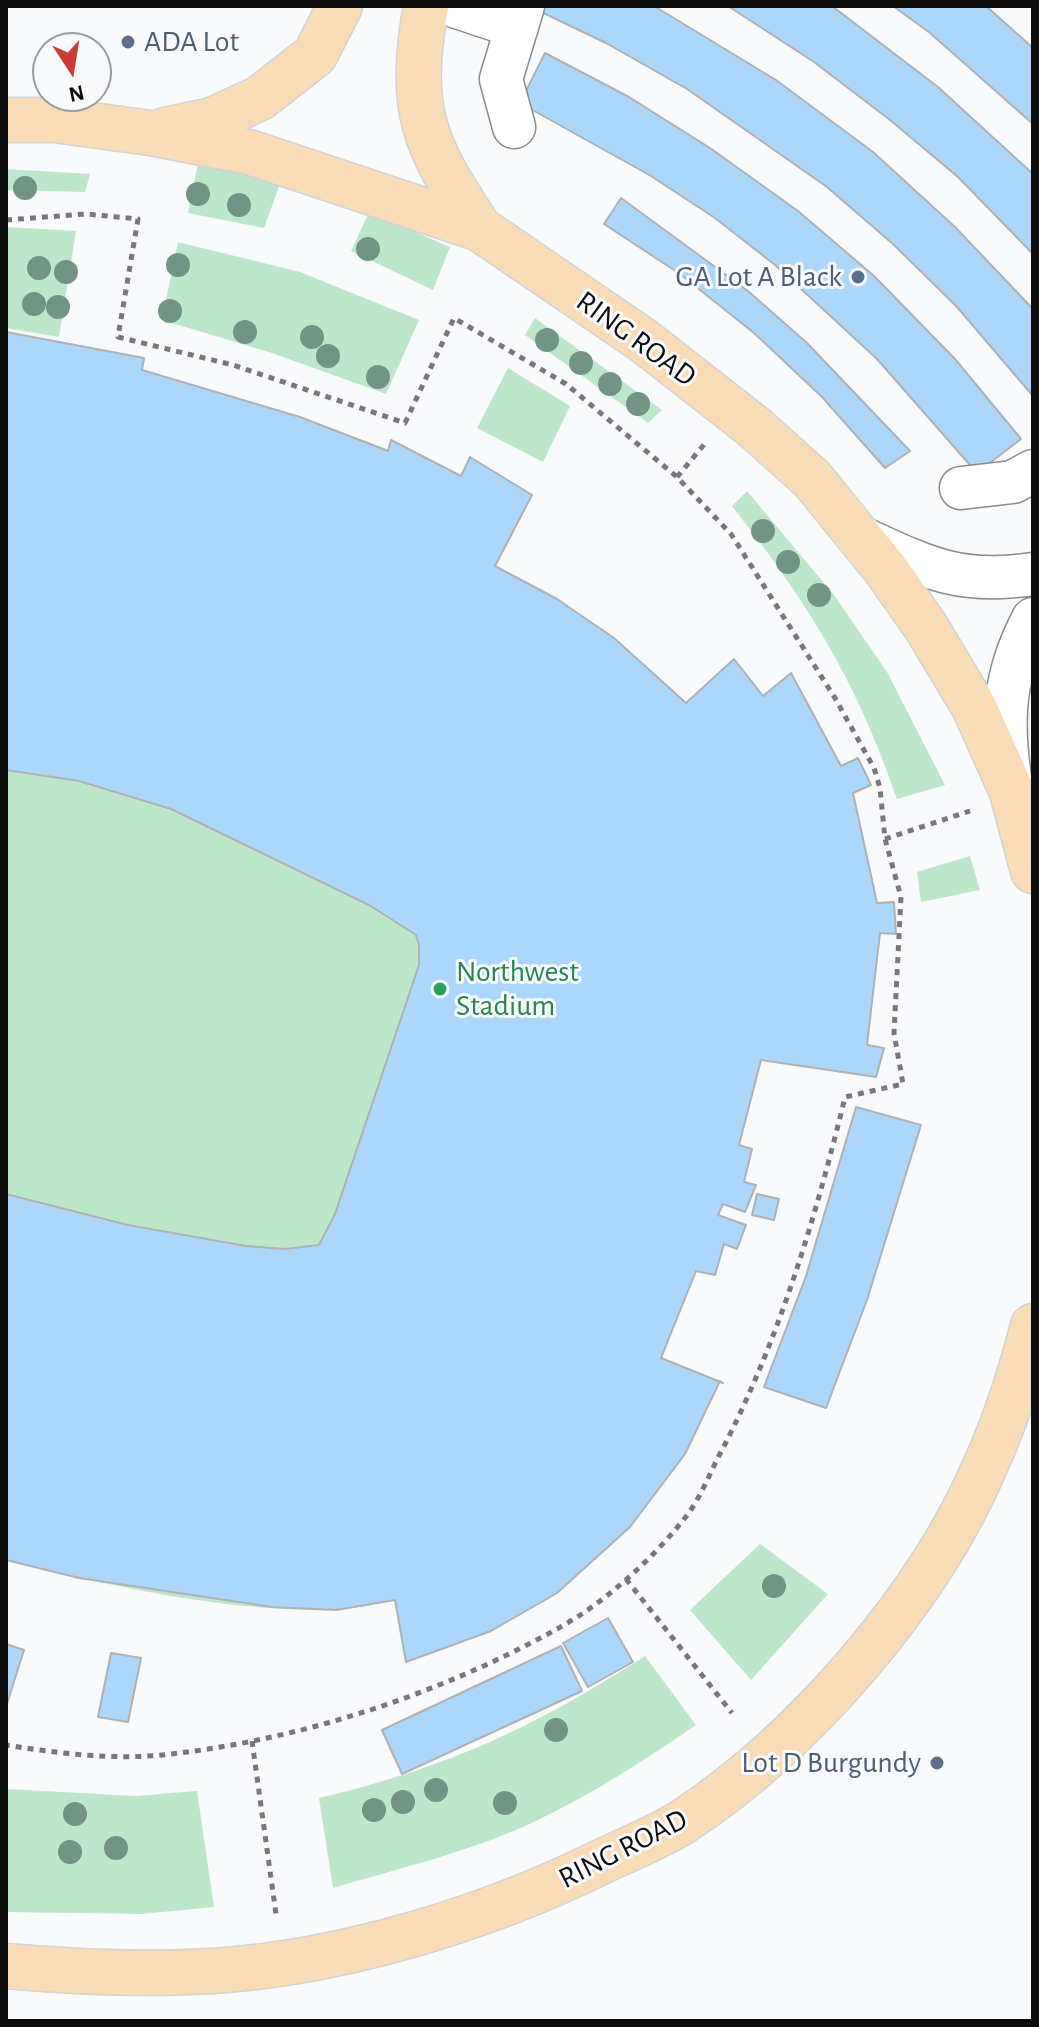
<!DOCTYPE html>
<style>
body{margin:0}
#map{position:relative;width:1039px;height:2027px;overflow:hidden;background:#f8fafc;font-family:"Alegreya Sans",sans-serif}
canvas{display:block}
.frame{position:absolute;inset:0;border:8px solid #0d0d0e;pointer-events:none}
.north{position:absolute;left:32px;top:32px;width:80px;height:80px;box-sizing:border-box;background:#f8fafc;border:2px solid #9a9b9d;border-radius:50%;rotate:168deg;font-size:22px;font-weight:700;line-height:32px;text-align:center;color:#0d0d0e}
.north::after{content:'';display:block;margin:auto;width:28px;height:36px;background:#ca3c35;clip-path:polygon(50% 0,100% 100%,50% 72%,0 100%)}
</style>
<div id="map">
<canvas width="1039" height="2027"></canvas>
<div class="frame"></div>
<div class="north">N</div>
</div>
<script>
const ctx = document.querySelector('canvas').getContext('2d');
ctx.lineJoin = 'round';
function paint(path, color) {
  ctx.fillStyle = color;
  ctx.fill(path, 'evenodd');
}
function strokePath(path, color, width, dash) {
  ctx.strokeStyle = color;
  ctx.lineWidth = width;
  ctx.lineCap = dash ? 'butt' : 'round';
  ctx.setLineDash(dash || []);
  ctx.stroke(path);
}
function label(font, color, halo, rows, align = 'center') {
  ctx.font = font + ' "Alegreya Sans",sans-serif';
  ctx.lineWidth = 6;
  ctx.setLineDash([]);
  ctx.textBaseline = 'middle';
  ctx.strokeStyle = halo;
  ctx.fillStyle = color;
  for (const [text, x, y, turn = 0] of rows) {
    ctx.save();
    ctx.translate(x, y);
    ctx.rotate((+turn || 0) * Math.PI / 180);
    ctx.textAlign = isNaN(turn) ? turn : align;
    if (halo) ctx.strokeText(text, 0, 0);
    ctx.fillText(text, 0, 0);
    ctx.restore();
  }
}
const green = new Path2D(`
 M198,163L281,181L264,228L188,213Z
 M6,169L90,174L85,192L6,190Z
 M369,212L450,247L433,290L351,251Z
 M6,227L76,231L59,337L6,328Z
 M178,242L300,272L419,320L386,394L272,353L162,320Z
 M535,318L662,410L648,423L525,335Z
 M6,332L144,358L142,371L300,417L460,476L470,457L532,495L495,566C566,604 628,646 685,703L734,659L763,696L791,673L841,765L858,758L871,785L853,793L876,903L894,902L896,933L880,934L867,1044L884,1048L876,1077L760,1060L739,1145L752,1149L744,1181L756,1185L745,1212L724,1204L718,1215L746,1225L737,1249L724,1245L715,1275L696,1271L662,1357L723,1383L720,1382L685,1454L630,1527L557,1593L491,1631L406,1662L395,1600C375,1604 354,1609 334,1610C227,1612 109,1586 6,1560Z
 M508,368L570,406L543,462L477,428Z
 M747,491L834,595L887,672L945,785L897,799C856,680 809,604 732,506Z
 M970,856L980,890L921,902L917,872Z
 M760,1544L828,1594L751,1680L690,1610Z
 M645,1656L696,1725C645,1760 594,1793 538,1820C473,1851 401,1868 333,1888L319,1798C447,1768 535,1727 645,1656Z
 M6,1789L135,1796L197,1791L214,1907L142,1914L6,1912Z`);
const building = new Path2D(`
 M536,6H654L776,80L873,152L955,227L1033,309V396L957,307L894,245L827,187L687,89L606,43L535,9Z
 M728,6H832L938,87L1033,174V254L958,177L890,120L814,62Z
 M893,6H986L1033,48V124L930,33Z
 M545,53L629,97L710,148L798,211L874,276L955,359L1021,439L977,473L877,359L775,265L715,218L651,176L520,103Z
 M621,198L748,291L807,343L910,451L885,468L822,397L754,333L680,274L604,224Z
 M6,332L144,358L142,370L300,417L388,451L391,440L461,476L470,457L532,495L495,566L557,599L614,638L686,703L734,659L763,696L791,673L841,766L858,758L871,785L853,793L877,903L894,902L896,934L880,933L867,1045L884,1048L876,1077L761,1060L739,1145L752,1149L744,1182L756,1185L745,1212L723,1204L718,1215L746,1225L737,1249L724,1244L715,1275L696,1271L661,1358L723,1383L720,1381L685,1454L630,1527L557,1593L491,1631L406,1662L395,1600L336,1610L272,1607L79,1578L6,1560V1194L128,1225L246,1246L285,1249L319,1245L335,1214L419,965V945L416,935L369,905L171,809L79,781L6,770Z
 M856,1107L921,1125L867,1300L826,1408L764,1387L806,1276Z
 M757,1194L779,1199L774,1220L752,1215Z
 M608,1618L633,1662L588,1687L563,1643Z
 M6,1644L24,1650L6,1707Z
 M561,1646L582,1691L402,1774L382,1730Z
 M111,1653L141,1658L128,1722L98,1717Z`);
const path = new Path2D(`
 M6,220L86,214L138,219L118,337L233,365L405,423L454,318L566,384L677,477L731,534L835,698L874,768L880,788L885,839L901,897L894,1033L903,1084L845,1097C816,1217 779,1340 722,1450C711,1470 702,1495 688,1514C655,1557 605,1603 557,1629C438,1695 297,1741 162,1755C111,1760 56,1753 6,1745
 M677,477L707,441
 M885,839L970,811
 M626,1579L732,1713
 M252,1741L276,1914`);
const minor = new Path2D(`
 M454,6L517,27
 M514,127L501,79L523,6
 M961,488L1013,482L1033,471
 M862,538C927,568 960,585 1033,574
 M1010,778C1001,717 1004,674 1033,619`);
const major = new Path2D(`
 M426,6C408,110 422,142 480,229
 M6,120H55L150,133L249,152L480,229L644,341L754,427L812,479L886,570L926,627L974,707L1012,792L1033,871
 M165,130L212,120L260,98L315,55L340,6
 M6,1966C74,1972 144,1975 212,1971C341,1963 485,1919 601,1862C628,1849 659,1837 684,1821C805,1741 929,1598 986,1464C1006,1420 1021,1372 1033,1326`);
const trees = [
 [25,188],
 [198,194],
 [239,205],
 [368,249],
 [178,265],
 [39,268],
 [66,272],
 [34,304],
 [58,307],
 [170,311],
 [245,332],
 [312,337],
 [547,340],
 [328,356],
 [581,363],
 [378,377],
 [610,384],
 [638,404],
 [763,531],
 [788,562],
 [819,595],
 [774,1586],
 [556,1730],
 [436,1790],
 [403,1802],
 [505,1803],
 [374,1810],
 [75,1814],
 [116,1848],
 [70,1852]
];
const markers = [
 [128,42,8,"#5c6f8a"],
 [858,277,8,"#5c6f8a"],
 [440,989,8,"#2e9e5b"],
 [937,1763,8,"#5c6f8a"]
];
const serviceNames = [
 ["ADA Lot",144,42,"left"],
 ["GA Lot A Black",842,277],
 ["Lot D Burgundy",921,1763]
];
const streetNames = [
 ["RING ROAD",636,339,36],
 ["RING ROAD",623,1849,-27]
];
const leisureNames = [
 ["Northwest",456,972],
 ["Stadium",456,1006]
];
paint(green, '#bde7ca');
paint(building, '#acd7fc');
strokePath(building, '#afb1b2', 2);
strokePath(minor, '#8a8b8d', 45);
strokePath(major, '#d3d3d4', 47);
strokePath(path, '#78787a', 5, [6, 6]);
strokePath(minor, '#fff', 42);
strokePath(major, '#f9dcb6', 44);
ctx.fillStyle = '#719484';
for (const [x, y] of trees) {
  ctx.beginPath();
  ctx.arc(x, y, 12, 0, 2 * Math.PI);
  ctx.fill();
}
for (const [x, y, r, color] of markers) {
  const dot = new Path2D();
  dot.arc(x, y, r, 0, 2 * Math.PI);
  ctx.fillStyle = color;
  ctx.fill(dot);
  strokePath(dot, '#f8fafc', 3);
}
label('30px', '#4e5e75', '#f8fafc', serviceNames, 'right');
label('30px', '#0d0d0e', '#f8fafc', streetNames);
label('30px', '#27864d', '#f8fafc', leisureNames, 'left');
</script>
